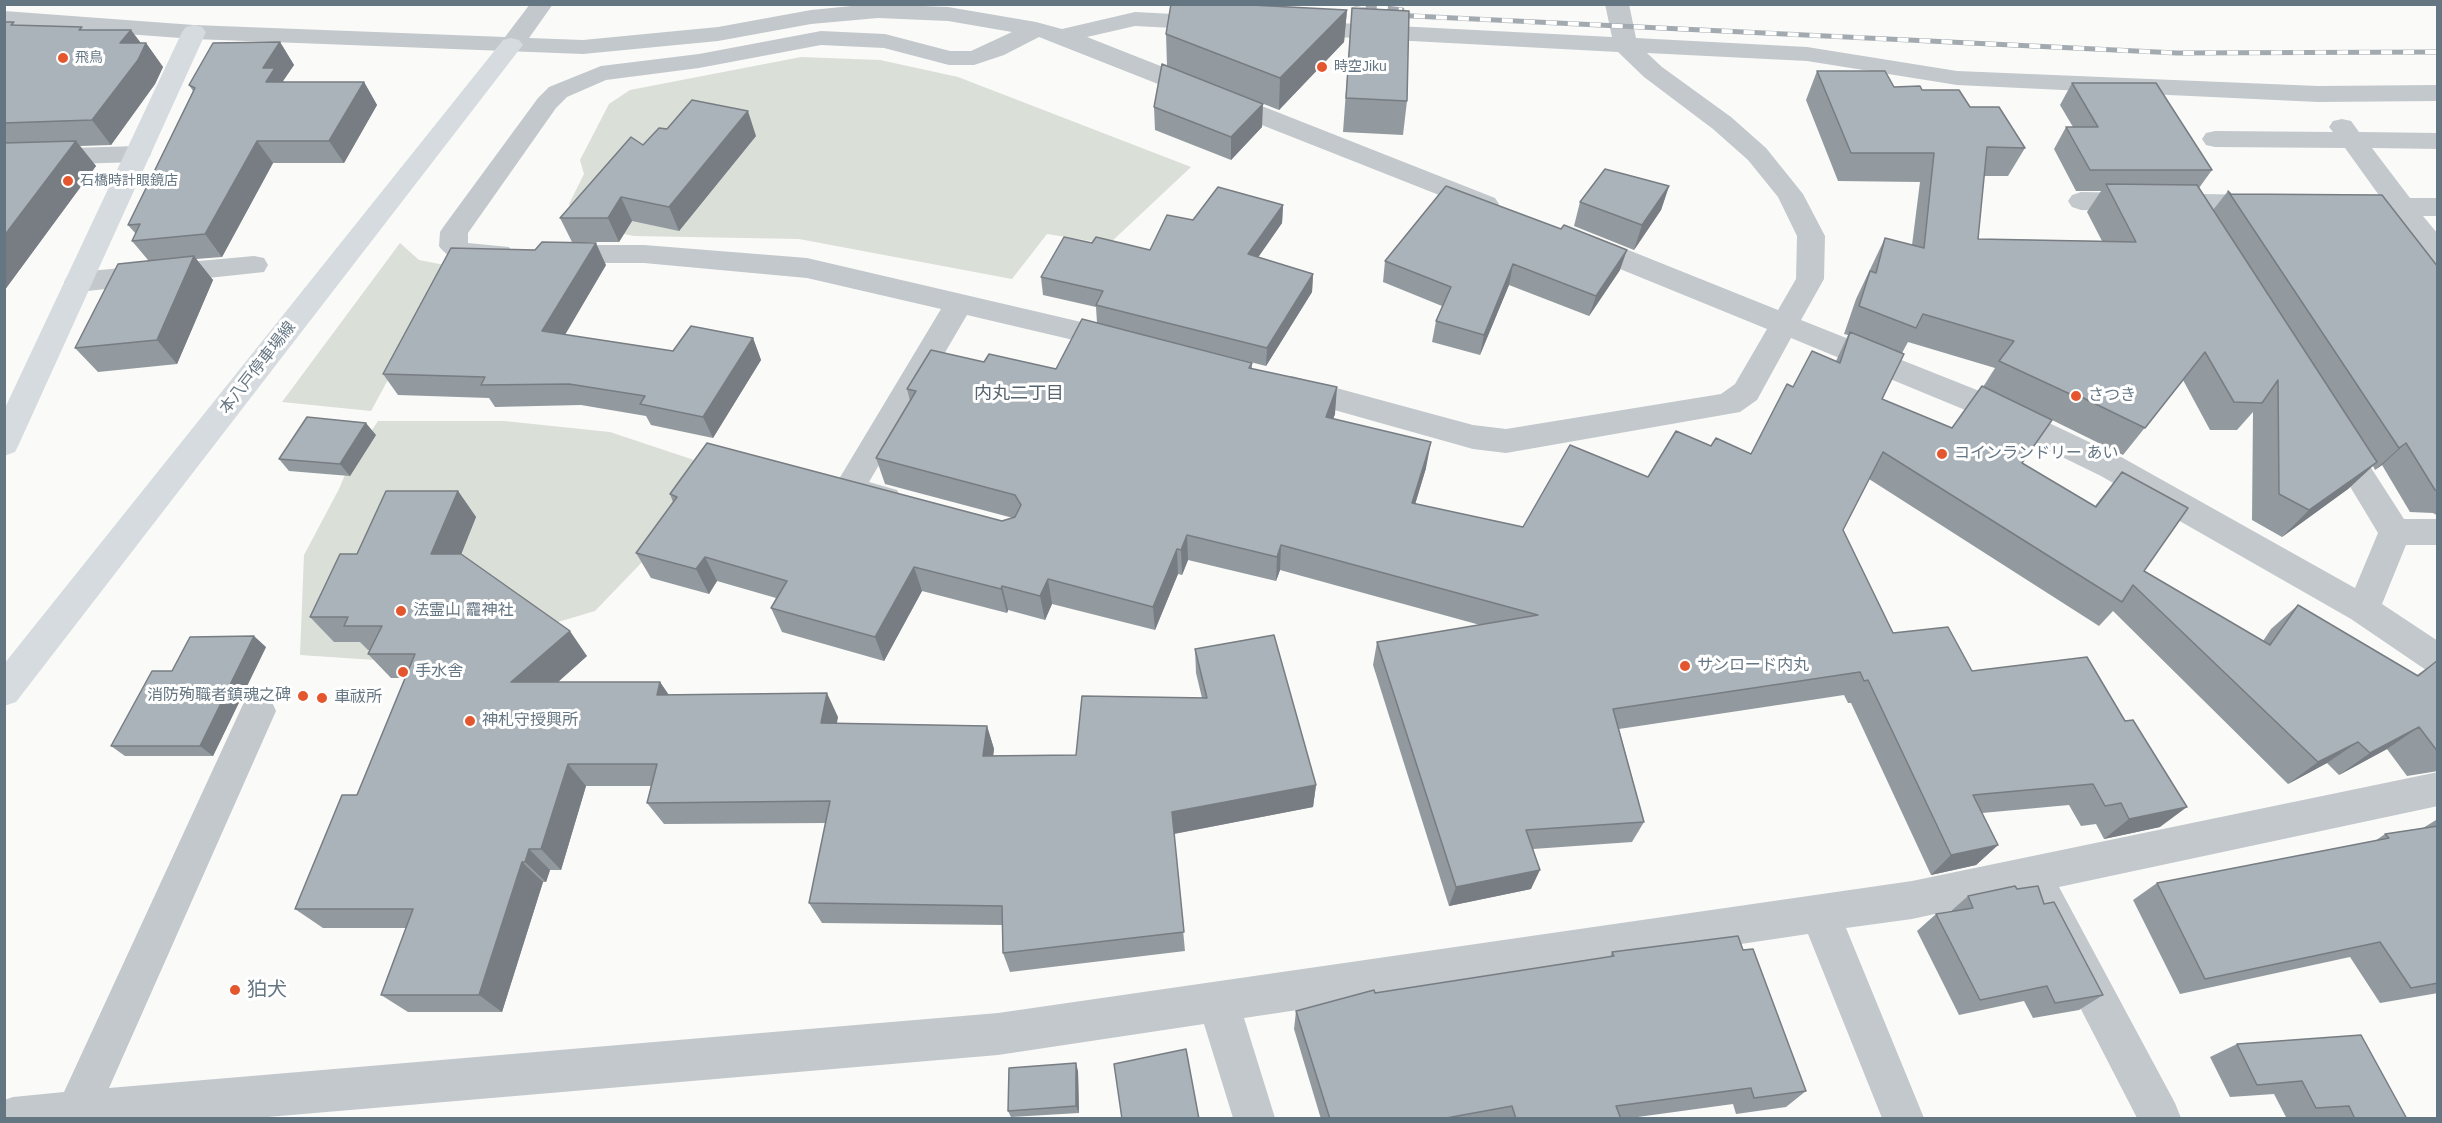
<!DOCTYPE html>
<meta charset="utf-8">
<style>
body{margin:0}
#map{position:relative;width:2442px;height:1123px;overflow:hidden;background:#fafaf8;font-family:Helvetica,sans-serif}
canvas{display:block}
.frame{position:absolute;inset:0;border:6px solid #657683;pointer-events:none}
</style>
<div id="map">
<canvas width="2442" height="1123"></canvas>
<div class="frame"></div>
</div>
<script>
const ctx = document.querySelector('canvas').getContext('2d');
ctx.lineJoin = 'round';
function paint(path, color) {
  ctx.fillStyle = color;
  ctx.fill(path, 'evenodd');
}
function strokePath(path, color, width, dash) {
  ctx.strokeStyle = color;
  ctx.lineWidth = width;
  ctx.lineCap = dash ? 'butt' : 'round';
  ctx.setLineDash(dash || []);
  ctx.stroke(path);
}
function label(font, color, halo, rows, align = 'center') {
  ctx.font = font + ' Helvetica,"Noto Sans JP",sans-serif';
  ctx.lineWidth = 6;
  ctx.setLineDash([]);
  ctx.textBaseline = 'middle';
  ctx.strokeStyle = halo;
  ctx.fillStyle = color;
  for (const [text, x, y, turn = 0] of rows) {
    ctx.save();
    ctx.translate(x, y);
    ctx.rotate((+turn || 0) * Math.PI / 180);
    ctx.textAlign = isNaN(turn) ? turn : align;
    if (halo) ctx.strokeText(text, 0, 0);
    ctx.fillText(text, 0, 0);
    ctx.restore();
  }
}
const green = new Path2D(`
 M801,57L880,60L958,77L1191,167L1109,244L1047,234L1012,279L799,239L634,236L597,229L574,220L569,204L584,174L580,160L609,104L630,90Z
 M400,243L419,260L450,266L371,411L282,402Z
 M378,421H504L610,432L694,460L670,533L595,611L420,663L300,655L304,555L339,489L350,463Z`);
const minor = new Path2D(`
 M530,4H553L529,38L583,40L718,27L811,10L872,4L948,7L1036,22L1062,29L1135,12L1212,16L1220,18L1224,23L1220,28L1212,30L1135,26L1087,37L1495,198L1499,204L1495,210L1486,213L1477,210L1039,37L1004,55L974,65H949L884,48L821,45L699,68L606,80L567,97L556,108L468,233V243L509,247L513,254L509,261C488,266 452,266 439,246L440,232L444,226L538,98L549,87L601,66L699,54L821,31L885,34L950,51H971L1012,32L948,21L878,18L811,24L718,41L583,54L194,39L4,25V11L194,25L505,37Z
 M1605,4H1629L1636,38L1807,47L1957,71L2318,86L2438,85V101L2318,102L1957,85L1807,61L1647,53L1662,67L1731,117L1766,148L1803,194L1825,236L1824,279L1801,320L1992,396L2123,458L2355,588L2378,533L2322,440L2326,432L2337,428L2348,432L2404,519H2438V545H2406L2382,604L2438,641V675L2426,670L2351,619L2101,476L1970,412L1791,338L1757,400L1740,412L1506,453L1473,449L1281,395L1277,387L1281,379L1292,376L1473,425L1506,429L1721,394L1735,384L1767,329L1571,249L1567,242L1571,235L1581,233L1591,235L1778,310L1796,279L1797,236L1778,197L1748,160L1713,129L1644,77L1618,52L1299,35L1291,33L1287,28L1291,23L1299,21L1612,37Z
 M2342,119L2351,121L2359,132L2438,133V149L2372,148L2410,198H2438V216H2423L2438,234V263L2428,261L2395,215H2346L2337,212L2333,206L2337,200L2346,197L2381,198L2345,148L2215,147L2206,145L2202,139L2206,133L2215,131L2333,132L2329,127L2333,121Z
 M138,146L147,148L151,154L147,160L138,162L4,166V150Z
 M2081,192L2262,195L2271,198L2275,204L2271,210L2262,213L2081,210L2072,207L2068,201L2072,195Z
 M557,245H644L807,258L1120,331L1130,334L1135,341L1130,348L1120,351L967,315L869,482L897,490L902,499L897,508L886,511L838,498L833,489L941,309L807,278L644,263H557L547,261L543,254L547,247Z
 M254,256L264,258L268,265L264,272L78,292L68,289L64,282L68,275L78,272Z
 M258,695L271,700L276,711L109,1088L998,1013L1912,881L2438,772V806L2059,887L2175,1103L2181,1118H2137L2022,895L1912,919L1846,928L1924,1118H1882L1808,934L1244,1018L1275,1118H1233L1204,1024L998,1055L256,1118H4V1100L13,1097L64,1092L245,700Z`);
const major = new Path2D(`
 M194,25L202,27L206,32L19,444L15,452L4,456V410L182,32L186,27Z
 M511,38L519,40L523,45L519,50L16,702L4,706V664L503,40Z`);
const rail = new Path2D(`
 M1355,4L1402,10
 M1392,15L2177,53L2438,52`);
const wall = new Path2D(`
 M1352,8L1407,101L1403,135L1343,132Z
 M1347,10L1344,42L1279,110L1167,66L1166,34Z
 M4,22L16,25L85,30L140,43H146L163,67L155,84L111,145L80,146L96,166L4,291Z
 M280,42L294,65L283,81L284,82H364L377,105L344,163H273L222,257L196,259L213,280L177,364L98,372L75,348L148,260L132,241L136,234L128,225L193,91L189,85Z
 M1817,71L1894,87L1922,90L1970,107L2025,148L2008,176H1984L1978,239L2102,241L2087,212L2101,191H2076L2054,149L2066,127H2073L2060,105L2072,83L2212,170L2199,188L2213,210L2228,191L2231,194L2438,267V516L2433,513L2410,512L2382,465L2375,470L2373,466L2348,489L2282,537L2252,520L2253,412L2237,430H2210L2183,380L2123,455L2052,420L2022,463L2095,506L2122,472L2144,571L2263,641L2271,629L2298,605L2417,675L2438,660V771L2407,776L2387,749L2339,775L2327,763L2288,784L2113,611L2099,626L1869,479L1843,530L1893,633L1972,671L2160,827L2104,839L2096,824L2081,826L2069,805L1982,813L1998,845L1976,865L1931,875L1851,703H1848L1844,695L1619,729L1644,822L1632,842L1533,849L1531,889L1449,906L1373,665L1377,642L1480,625L1280,570L1276,581L1188,560L1182,575L1178,574L1155,630L1052,604L1045,620L1008,610L1007,613L922,591L884,661L782,632L771,608L776,598L717,581L709,594L651,578L636,553L673,502L670,494L1002,521L1013,518L885,484L876,458L910,401L907,389L984,362L1056,369L1252,363V369L1335,414L1333,419L1426,468L1415,504L1523,527L1648,477L1711,446L1751,454L1793,387L1836,361L1848,335L1844,334L1856,299L1885,238L1912,245L1920,182L1838,181L1806,100ZM1908,342L1995,368L1983,387L1952,428L1882,399L1902,353Z
 M1154,107L1262,127L1231,160L1155,130Z
 M667,129L756,136L679,231L632,221L619,242H572L560,218L643,145Z
 M1446,186L1620,270L1589,316L1509,285L1480,355L1432,342L1436,321L1442,306L1383,282L1385,261Z
 M1669,186L1661,210L1634,250L1574,226L1580,202Z
 M1283,205L1282,223L1258,257L1313,274L1312,292L1266,366L1097,323L1096,307L1043,295L1041,277L1150,250L1193,220Z
 M606,265L565,335L673,351L753,338L761,360L713,438L651,425L646,416L581,405L495,407L489,398L398,395L383,374Z
 M376,435L350,476L289,471L279,459Z
 M458,491L476,517L461,554L587,656L558,682H660L669,695L838,717L836,723L987,726L994,749L993,756L1076,755L1202,698L1196,673L1195,649L1316,785L1313,807L1174,834L1185,951L1010,972L1003,953V925L822,923L809,903L826,823L664,824L647,803L651,786H586L561,870H550L546,882H543L502,1012H408L381,995L406,928H323L295,909L357,795L405,678H391L368,654L370,650H368L360,642H334L310,617L357,554Z
 M266,647L213,756H125L111,746Z
 M2436,820H2438V993L2380,1003L2350,957L2180,994L2133,900L2157,883L2375,841L2385,834L2423,828Z
 M1968,896L2044,904L2103,995L2079,1010L2033,1018L2024,1001L1959,1015L1917,931L1936,914L1950,912Z
 M1743,950L1806,1091L1786,1107L1736,1114L1733,1104L1623,1119H1321L1294,1029L1296,1011L1375,993L1610,957L1612,952Z
 M2237,1044L2407,1119H2320L2319,1117L2287,1119L2274,1094L2230,1097L2210,1057Z
 M1078,1071L1079,1113L1011,1117L1008,1111Z`);
const shadedWall = new Path2D(`
 M1347,10L1344,42L1279,110L1280,78Z
 M131,30L144,47L146,43L163,67L155,84L111,145L92,120L120,43Z
 M280,42L294,65L283,81L289,90L266,82L263,68Z
 M364,82L377,105L344,163L329,141Z
 M1263,104L1262,127L1231,160V137Z
 M748,111L756,136L679,231L669,207Z
 M76,141L96,166L4,291V236Z
 M257,141L273,163L222,257L205,234Z
 M1669,186L1661,210L1634,250L1642,225Z
 M621,197L632,221L619,242L608,218Z
 M1283,205L1282,223L1248,272V254Z
 M596,243L606,265L554,353L542,331Z
 M1627,250L1620,270L1589,316L1596,296Z
 M194,256L213,280L177,364L157,340Z
 M1513,264L1509,285L1480,355L1484,335Z
 M1313,274L1312,292L1266,366L1267,348Z
 M753,338L761,360L713,438L703,417Z
 M1337,387L1335,414L1324,443L1326,417Z
 M366,423L376,435L350,476L340,464Z
 M1431,442L1426,468L1408,528L1412,503Z
 M2406,443L2382,465L2375,470L2399,448Z
 M2377,462L2348,489L2282,537L2309,510Z
 M458,491L476,517L451,580L431,554Z
 M1187,535L1188,560L1182,575L1181,550Z
 M1281,545L1280,570L1276,581L1277,557Z
 M1177,549L1178,574L1155,630L1153,607Z
 M705,557L717,581L709,594L696,569Z
 M914,567L922,591L884,661L875,637Z
 M1048,579L1052,604L1045,620L1040,596Z
 M1002,586L1008,610L1007,613L1001,589Z
 M570,631L587,656L531,706L511,682Z
 M254,636L266,647L213,756L200,746Z
 M660,682L676,706L657,695Z
 M827,693L838,717L833,746L821,723Z
 M987,726L994,749L990,779L983,756Z
 M2419,727L2387,749L2339,775L2370,753Z
 M2358,742L2327,763L2288,784L2318,762Z
 M568,764L586,786L561,870L541,849Z
 M1316,785L1313,807L1173,834L1172,812Z
 M2187,807L2160,827L2104,839L2129,819Z
 M1998,845L1976,865L1931,875L1951,855Z
 M529,849L550,870L546,882L525,862Z
 M522,862L543,882L502,1012L479,995Z
 M1540,870L1531,889L1449,906L1456,887Z
 M1076,1063L1078,1071L1079,1113L1076,1106Z`);
const building = new Path2D(`
 M1171,4H1232L1347,10L1280,78L1166,34Z
 M1352,8L1409,11L1407,101L1346,98Z
 M4,22H14L11,25L82,27L79,30H131L120,43H146L138,60L92,120L4,123Z
 M280,42L263,68H275L266,82H364L329,141H257L205,234L132,241L140,224L128,225L195,88L189,85L213,43Z
 M1162,64L1263,104L1231,137L1154,107Z
 M1817,71H1885L1894,87L1920,86L1922,90H1959L1970,107H1999L2025,148L1987,147L1978,239L2136,242L2106,184L2197,185L2377,462L2309,510L2279,494L2278,380L2262,403L2234,402L2205,352L2145,428L2071,392L2070,394L1999,361L2014,341L1923,314L1916,328L1859,306L1870,271L1876,273L1885,238L1924,248L1934,153H1851Z
 M2072,83H2156L2212,170H2090L2066,127H2098Z
 M692,100L748,111L669,207L621,197L608,218H560L631,137L643,145L659,128L667,129Z
 M76,141L4,236V143Z
 M1605,169L1669,186L1642,225L1580,202Z
 M1446,186L1561,229L1564,225L1627,250L1596,296L1513,264L1484,335L1436,321L1451,287L1385,261Z
 M1218,187L1283,205L1248,254L1313,274L1267,348L1096,305L1103,291L1041,277L1064,237L1092,243L1096,237L1150,250L1167,215L1193,220Z
 M2228,191L2231,194L2382,195L2438,267V490H2435L2406,443L2399,448Z
 M542,242L596,243L542,331L673,351L691,326L753,338L703,417L640,404L645,396L569,384L481,385L485,377L383,374L451,248L535,250Z
 M194,256L157,340L75,348L118,264Z
 M1082,319L1252,363L1249,368L1337,387L1326,417L1431,442L1412,503L1523,527L1570,445L1648,477L1676,431L1711,446L1716,438L1751,454L1787,384L1793,387L1812,351L1840,363L1850,332L1904,354L1882,399L1952,428L1982,386L2052,420L2022,463L2096,507L2122,472L2188,508L2144,571L2270,645L2298,605L2418,676L2438,660V752L2419,727L2370,753L2358,742L2318,762L2133,585L2122,602L1883,452L1843,530L1893,633L1948,627L1972,671L2087,657L2125,721L2133,720L2187,807L2129,819L2121,803L2105,806L2093,784L1973,795L1998,845L1951,855L1868,680L1864,681L1860,672L1613,709L1644,822L1526,830L1540,870L1456,887L1377,642L1538,615L1281,545L1277,557L1187,535L1181,550L1177,549L1153,607L1048,579L1040,596L1002,586L1001,589L914,567L875,637L771,608L787,581L705,557L696,569L636,553L677,497L670,494L707,443L1002,521L1015,517L1021,505L1015,495L876,458L916,391L907,389L931,350L984,362L989,354L1056,369Z
 M307,417L366,423L340,464L279,459Z
 M386,491H458L431,554H461L570,631L511,682H660L657,695L827,693L821,723L987,726L983,756L1076,755L1082,696L1207,698L1195,649L1274,635L1316,785L1172,812L1184,932L1003,953L1002,906L809,903L830,801L647,803L657,764H568L541,849H529L525,862H522L479,995H381L413,909H295L342,795H357L415,654H368L382,626H344L348,617H310L340,554H357Z
 M254,636L200,746H111L152,671H172L190,637Z
 M2438,826V983L2411,988L2380,942L2205,979L2157,883L2389,838L2385,834Z
 M2015,886L2017,889L2038,886L2044,904L2054,902L2103,995L2055,1003L2047,986L1980,1000L1936,914L1973,908L1968,896Z
 M1738,936L1743,950L1753,949L1806,1091L1754,1098L1751,1088L1616,1106L1621,1119H1516L1512,1106L1441,1119H1330L1296,1011L1374,990L1375,993L1614,956L1612,952Z
 M2361,1035L2407,1119H2355L2349,1106L2316,1108L2302,1081L2257,1085L2237,1044Z
 M1186,1049L1199,1119H1122L1114,1064Z
 M1076,1063V1106L1008,1111L1009,1068Z`);
const markers = [
 [63,58,6,"#e4572e"],
 [1322,67,6,"#e4572e"],
 [68,181,6,"#e4572e"],
 [2076,396,6,"#e4572e"],
 [1942,454,6,"#e4572e"],
 [401,611,6,"#e4572e"],
 [1685,666,6,"#e4572e"],
 [403,672,6,"#e4572e"],
 [303,696,6,"#e4572e"],
 [322,698,6,"#e4572e"],
 [470,721,6,"#e4572e"],
 [235,990,6,"#e4572e"]
];
const farPoinames = [
 ["飛鳥",75,58],
 ["時空Jiku",1334,67],
 ["石橋時計眼鏡店",80,181]
];
const streetNames = [
 ["本八戸停車場線",258,368,-52]
];
const poiNames = [
 ["さつき",2088,396],
 ["コインランドリー あい",1954,454],
 ["法霊山 龗神社",413,611],
 ["サンロード内丸",1697,666],
 ["手水舎",415,672],
 ["消防殉職者鎮魂之碑",291,696,"right"],
 ["車祓所",334,698],
 ["神札守授興所",482,721]
];
const neighbourhoodNames = [
 ["内丸二丁目",1019,394]
];
const nearPoinames = [
 ["狛犬",247,990]
];
paint(green, '#dadfd7');
paint(minor, '#c3c8cc');
paint(major, '#d6dbdf');
strokePath(rail, '#a2aab0', 5);
strokePath(rail, '#fff', 4, [11]);
paint(wall, '#929a9f');
paint(shadedWall, '#777d82');
paint(building, '#aab3b9');
strokePath(building, '#777d82', 1.5);
for (const [x, y, r, color] of markers) {
  const dot = new Path2D();
  dot.arc(x, y, r, 0, 2 * Math.PI);
  ctx.fillStyle = color;
  ctx.fill(dot);
  strokePath(dot, '#fff', 2);
}
label('14px', '#657683', '#fff', farPoinames, 'left');
label('16px', '#657683', '#fff', streetNames);
label('16px', '#657683', '#fff', poiNames, 'left');
label('18px', '#57646e', '#fff', neighbourhoodNames);
label('20px', '#657683', '#fff', nearPoinames, 'left');
</script>
